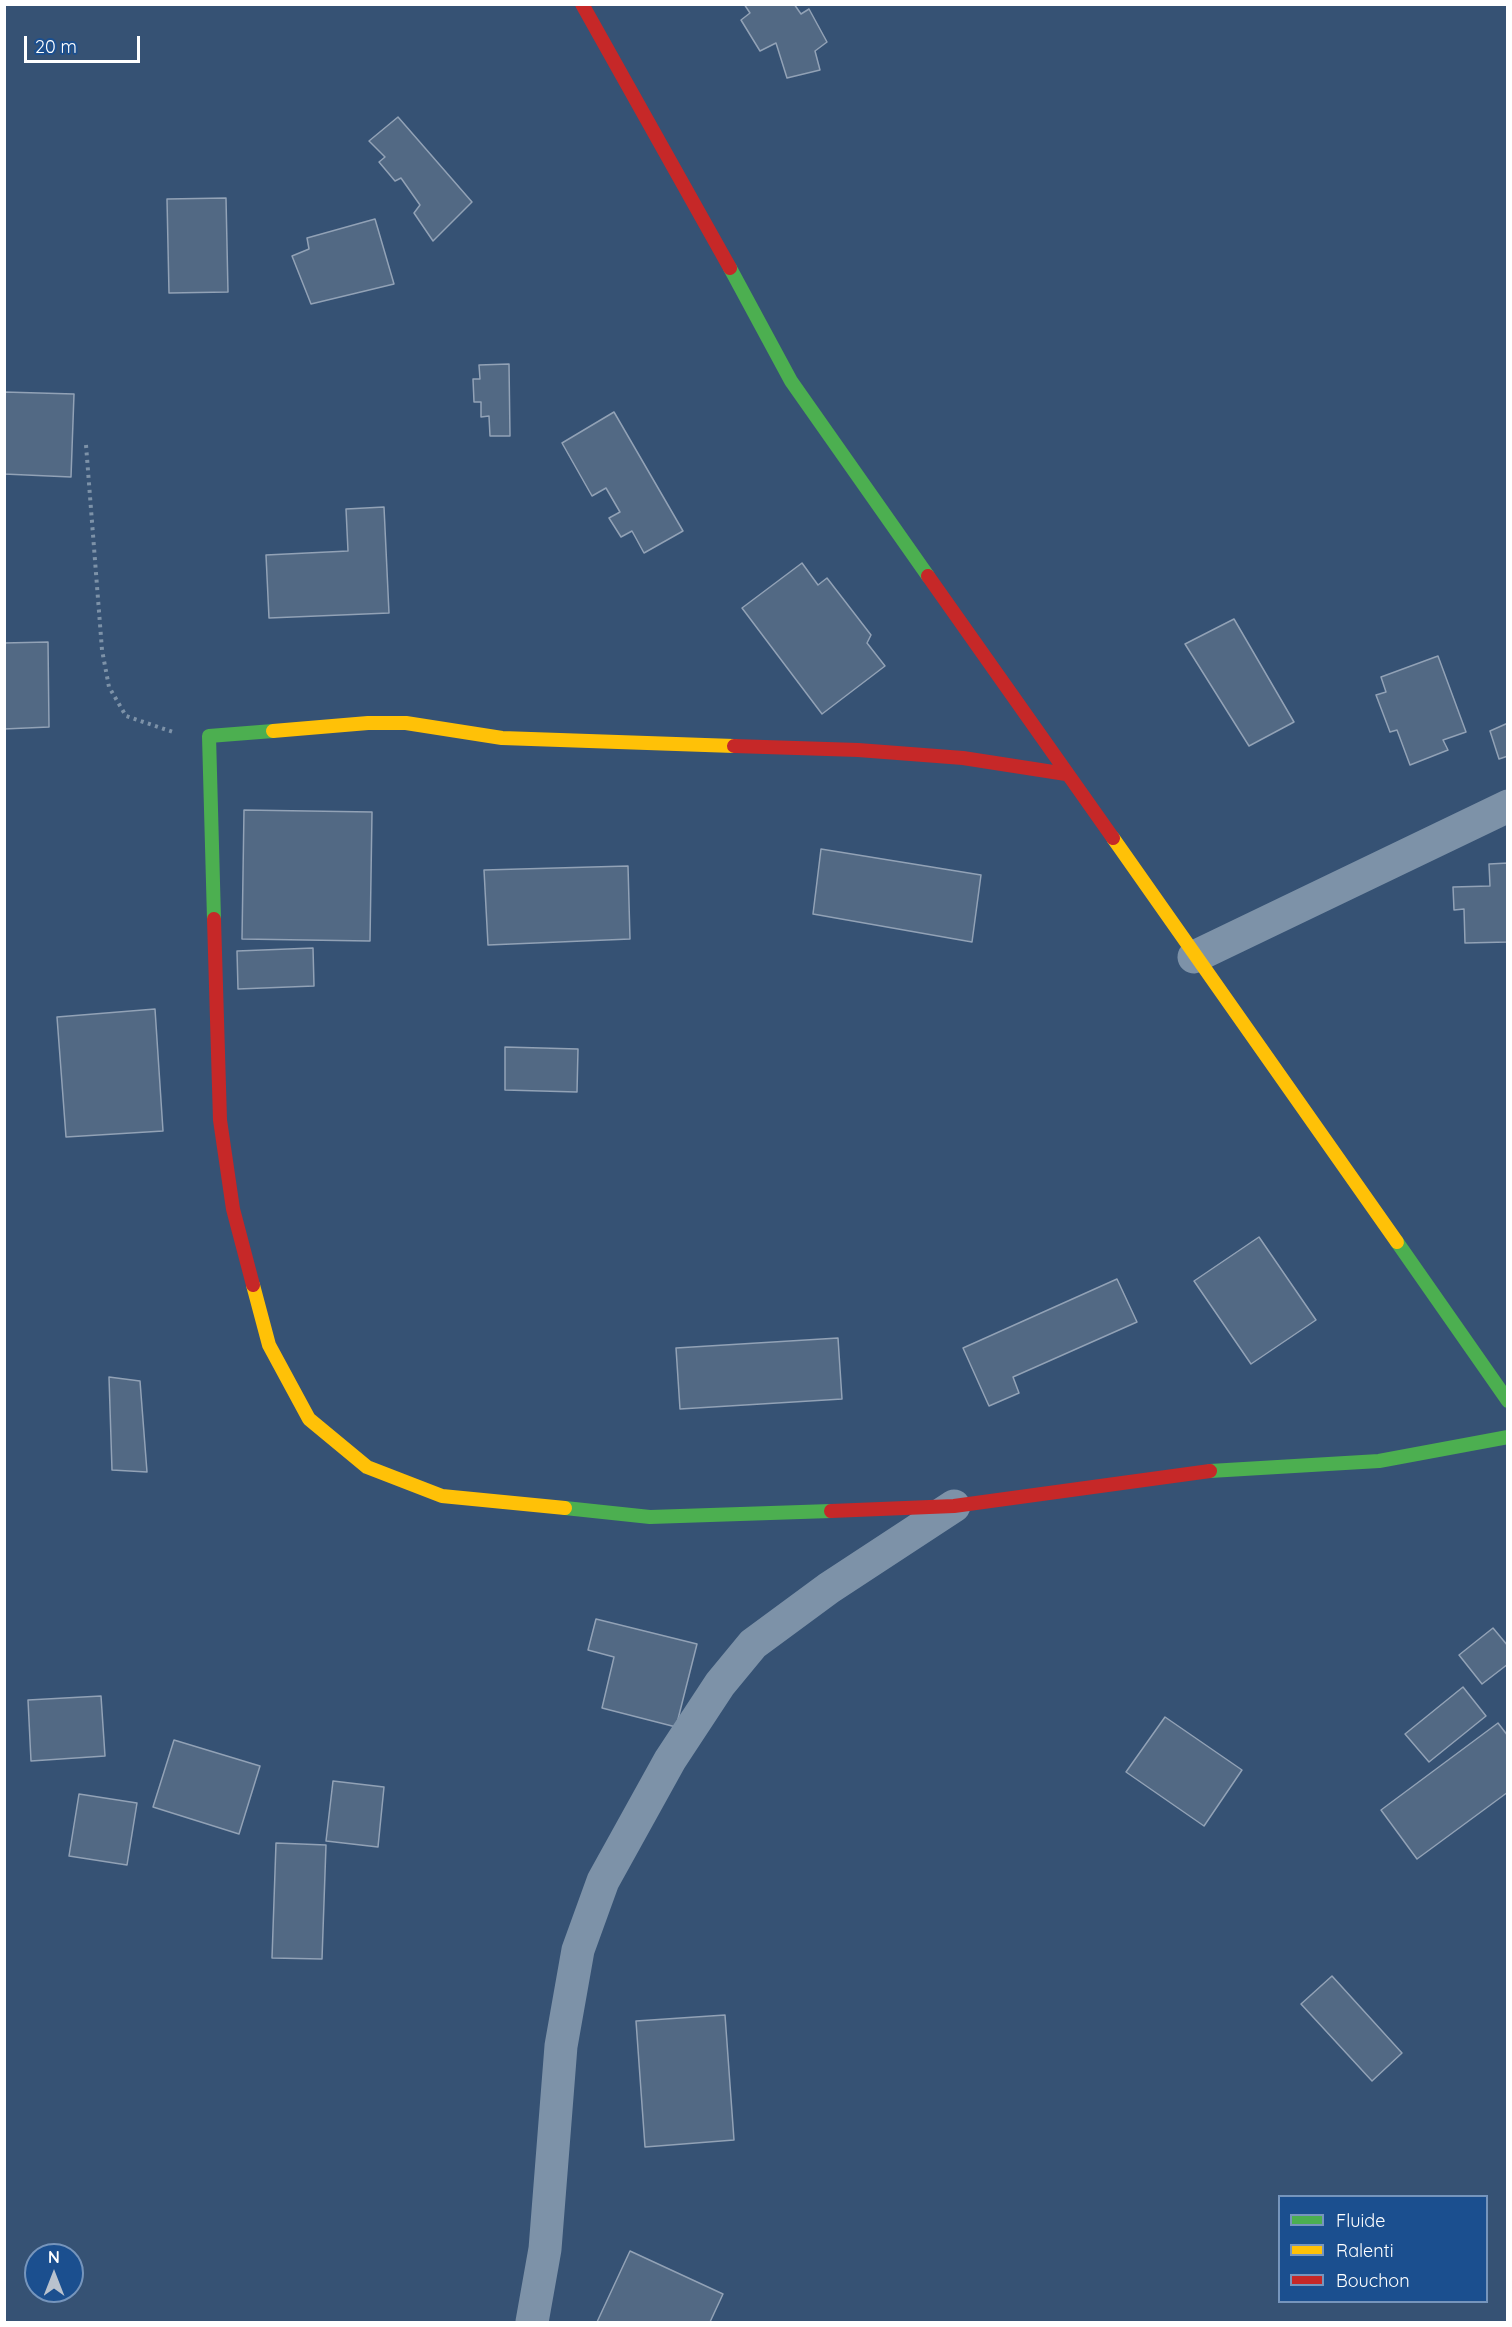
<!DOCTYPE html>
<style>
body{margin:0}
#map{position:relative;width:1512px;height:2327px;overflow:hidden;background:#365274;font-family:Quicksand,sans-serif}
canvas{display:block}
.frame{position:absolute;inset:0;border:6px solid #fff;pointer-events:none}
.legend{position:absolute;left:1278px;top:2195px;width:210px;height:108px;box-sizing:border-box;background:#1b4f8f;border:2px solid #7695bc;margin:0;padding:8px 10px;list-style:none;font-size:18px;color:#fff}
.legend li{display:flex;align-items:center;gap:12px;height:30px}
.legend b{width:30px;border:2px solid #7695bc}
.north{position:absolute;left:24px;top:2243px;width:60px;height:60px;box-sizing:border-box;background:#1b4f8f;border:2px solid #7695bc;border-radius:50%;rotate:0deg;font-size:16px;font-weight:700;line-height:24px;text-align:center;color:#fff}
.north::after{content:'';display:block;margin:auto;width:21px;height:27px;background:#b9c2ce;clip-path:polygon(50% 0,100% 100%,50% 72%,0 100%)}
.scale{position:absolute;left:24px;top:36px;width:116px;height:27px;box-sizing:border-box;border:3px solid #fff;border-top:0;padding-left:8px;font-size:18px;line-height:21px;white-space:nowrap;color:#fff;-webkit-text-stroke:4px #1b4f8f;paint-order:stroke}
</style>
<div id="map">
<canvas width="1512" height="2327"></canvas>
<div class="frame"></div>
<ul class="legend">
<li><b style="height:8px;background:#4caf50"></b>Fluide</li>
<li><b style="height:8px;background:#ffc107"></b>Ralenti</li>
<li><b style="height:8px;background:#c62828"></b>Bouchon</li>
</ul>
<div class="north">N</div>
<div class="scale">20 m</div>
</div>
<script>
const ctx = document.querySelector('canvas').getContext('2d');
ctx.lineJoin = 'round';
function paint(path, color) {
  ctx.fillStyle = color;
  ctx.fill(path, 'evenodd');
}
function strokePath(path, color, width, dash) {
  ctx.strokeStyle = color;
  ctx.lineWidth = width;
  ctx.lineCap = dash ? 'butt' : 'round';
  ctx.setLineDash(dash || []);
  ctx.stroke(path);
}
const building = new Path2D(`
 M744,4H794L801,14L809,9L827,42L815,51L820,70L787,78L776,43L760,51L741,20L750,13Z
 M398,117L472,202L433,241L414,213L420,205L401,178L395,181L379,162L385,157L369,141Z
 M226,198L228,292L169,293L167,199Z
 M375,219L394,284L311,304L292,256L309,249L307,238Z
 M509,364L510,436H490L489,416L481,417V402H474L473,379H480L479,365Z
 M4,392L74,394L71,477L4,474Z
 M614,412L683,531L644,553L632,531L621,537L609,518L620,512L606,488L592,496L562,443Z
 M384,507L389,613L269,618L266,555L348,551L346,509Z
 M802,563L818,585L827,578L871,635L867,643L885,666L822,714L742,608Z
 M1234,619L1294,722L1249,746L1185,644Z
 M48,642L49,727L4,729V643Z
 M1438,656L1466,732L1443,740L1448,750L1410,765L1397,730L1390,732L1376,695L1386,692L1381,677Z
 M1508,723V756L1499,759L1490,731Z
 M244,810L372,812L370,941L242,939Z
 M821,849L981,875L972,942L813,914Z
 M1508,863V942L1465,943L1464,909L1454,910L1453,887L1490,886L1489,864Z
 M628,866L630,939L488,945L484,870Z
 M313,948L314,986L238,989L237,951Z
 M155,1009L163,1131L66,1137L57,1017Z
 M505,1047L578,1049L577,1092L505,1090Z
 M1259,1237L1316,1320L1251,1364L1194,1281Z
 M1117,1279L1137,1322L1013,1377L1019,1393L989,1406L963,1348Z
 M838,1338L842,1399L680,1409L676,1348Z
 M109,1377L140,1381L147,1472L112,1470Z
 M596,1619L697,1644L676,1727L602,1708L614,1657L588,1650Z
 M1493,1628L1508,1646V1664L1482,1684L1459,1655Z
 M1463,1687L1486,1716L1429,1762L1405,1734Z
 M101,1696L105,1756L31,1761L28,1700Z
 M1165,1717L1242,1770L1204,1826L1126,1772Z
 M1498,1723L1508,1736V1792L1417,1859L1381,1810Z
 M174,1740L260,1766L239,1834L153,1807Z
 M333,1781L384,1787L378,1847L326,1841Z
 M79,1794L137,1803L127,1865L69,1856Z
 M276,1843L326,1845L322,1959L272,1958Z
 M1332,1976L1402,2053L1372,2081L1301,2004Z
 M725,2015L734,2140L645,2147L636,2021Z
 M630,2251L723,2294L710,2322H597Z`);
const path = new Path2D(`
 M86,445L102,650L109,687L126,716L173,732`);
const street = new Path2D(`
 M1194,957L1508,806
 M532,2322L545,2249L561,2046L578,1950L603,1881L670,1760L720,1684L753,1644L829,1588L954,1506`);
const fast = new Path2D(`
 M730,268L791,381L928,576
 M214,919L209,736L273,731
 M1397,1242L1508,1401
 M1210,1471L1379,1461L1508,1437
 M565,1508L650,1517L831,1511`);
const slow = new Path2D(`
 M273,731L368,723H406L502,738L734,746
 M1113,838L1397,1242
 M253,1285L269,1345L309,1419L367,1467L442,1496L565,1508`);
const jam = new Path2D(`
 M582,4L730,268
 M928,576L1113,838
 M734,746L858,750L963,758L1066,774
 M214,919L220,1120L233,1209L253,1285
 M831,1511L954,1506L1210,1471`);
paint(building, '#526984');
strokePath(building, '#92a2b6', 1.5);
strokePath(path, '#7d92a8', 4, [3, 4.5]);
strokePath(street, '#7d92a8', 33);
strokePath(fast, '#4caf50', 14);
strokePath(slow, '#ffc107', 14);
strokePath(jam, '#c62828', 14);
</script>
